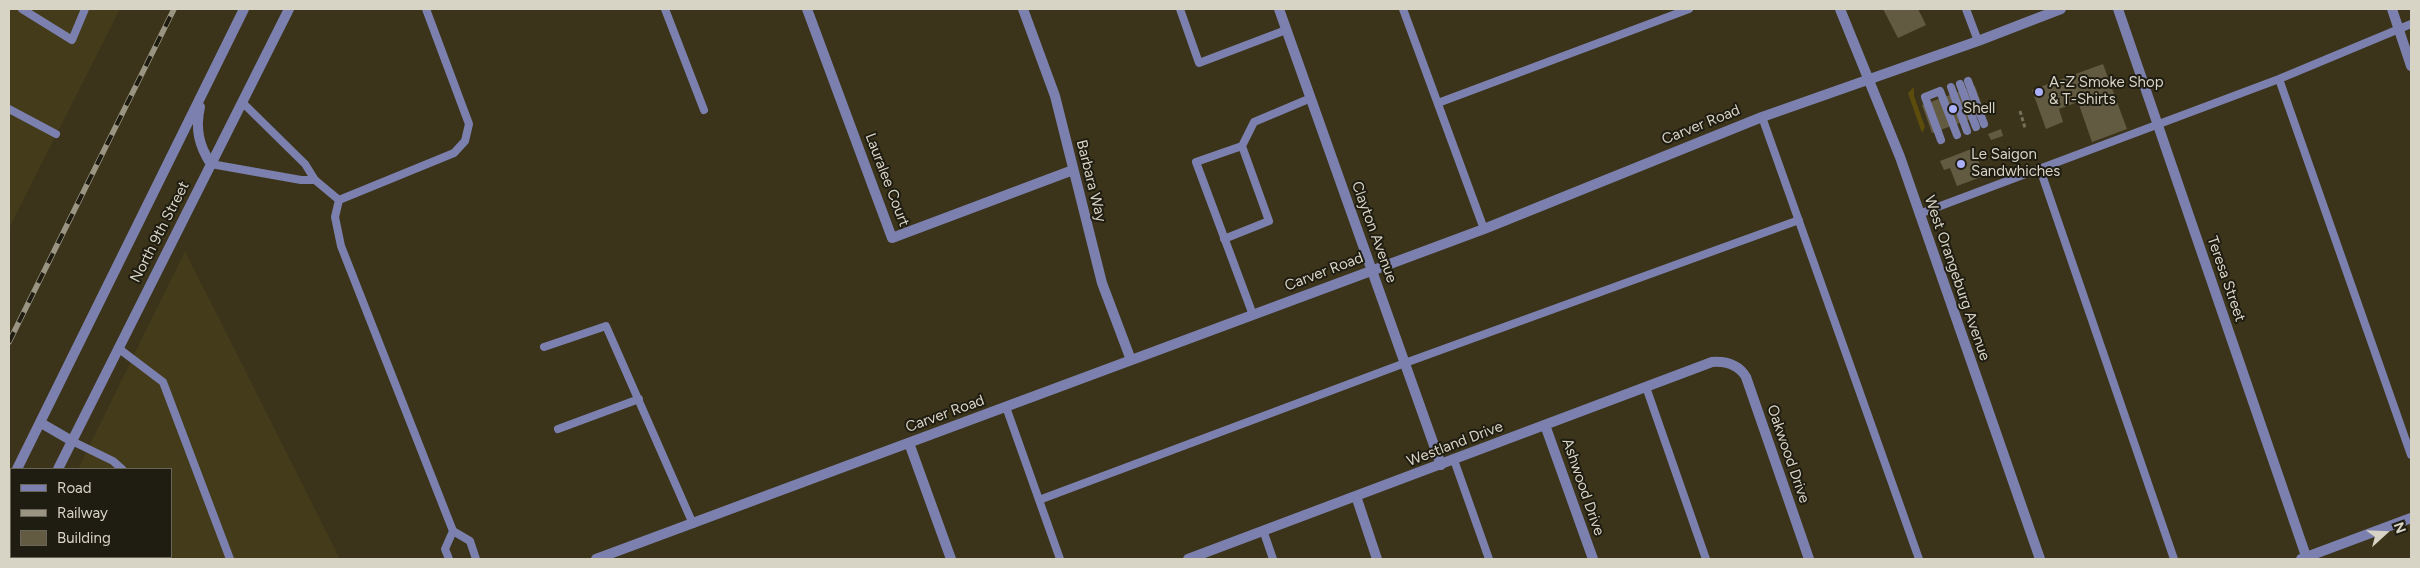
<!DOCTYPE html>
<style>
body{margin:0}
#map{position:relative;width:2420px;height:568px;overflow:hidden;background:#3b341b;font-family:Figtree,sans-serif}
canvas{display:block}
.frame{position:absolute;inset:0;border:10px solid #d8d4c5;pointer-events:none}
.legend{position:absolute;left:10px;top:468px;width:162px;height:90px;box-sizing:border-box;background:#1f1c11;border:1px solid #696659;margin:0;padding:6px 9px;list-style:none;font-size:15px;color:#d8d4c5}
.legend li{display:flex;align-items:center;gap:10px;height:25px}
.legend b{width:25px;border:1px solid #696659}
.north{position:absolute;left:2360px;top:508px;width:50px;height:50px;-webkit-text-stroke:4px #1f1c11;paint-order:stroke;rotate:70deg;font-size:14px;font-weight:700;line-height:20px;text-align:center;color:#d8d4c5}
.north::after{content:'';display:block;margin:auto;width:18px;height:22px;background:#d8d4c5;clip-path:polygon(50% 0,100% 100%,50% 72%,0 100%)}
</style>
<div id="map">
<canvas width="2420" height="568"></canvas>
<div class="frame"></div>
<ul class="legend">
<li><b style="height:6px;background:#7c80ae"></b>Road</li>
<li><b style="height:6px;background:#9a9582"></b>Railway</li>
<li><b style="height:14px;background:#635b41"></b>Building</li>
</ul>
<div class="north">N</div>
</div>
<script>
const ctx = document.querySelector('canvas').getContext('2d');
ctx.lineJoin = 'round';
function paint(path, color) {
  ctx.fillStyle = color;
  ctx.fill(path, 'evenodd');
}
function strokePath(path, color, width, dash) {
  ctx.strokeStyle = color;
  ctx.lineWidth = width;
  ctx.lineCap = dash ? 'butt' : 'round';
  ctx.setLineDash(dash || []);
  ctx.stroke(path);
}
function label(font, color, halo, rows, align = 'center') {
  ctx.font = font + ' Figtree,sans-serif';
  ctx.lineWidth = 4;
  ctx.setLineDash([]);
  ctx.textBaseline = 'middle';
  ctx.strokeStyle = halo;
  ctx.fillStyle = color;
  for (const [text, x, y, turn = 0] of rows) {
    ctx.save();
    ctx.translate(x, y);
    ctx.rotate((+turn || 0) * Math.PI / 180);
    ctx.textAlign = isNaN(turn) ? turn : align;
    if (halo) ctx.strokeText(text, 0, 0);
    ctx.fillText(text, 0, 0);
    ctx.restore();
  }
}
const built = new Path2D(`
 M9,9H120L9,228Z
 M185,251L340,559H34L35,557H171V469H78Z`);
const green = new Path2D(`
 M1914,87V96L1925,127L1922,133L1908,93Z`);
const building = new Path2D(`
 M1883,9H1918L1926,25L1898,38Z
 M2103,64L2127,129L2092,142L2078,102L2059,109L2063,122L2046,129L2032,90Z
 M1975,86L1985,114L1932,133L1922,105Z
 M2001,129L2003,136L1991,140L1988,134Z
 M1974,148L1984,176L1957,186L1950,168L1944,170L1940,161Z`);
const path = new Path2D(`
 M2020,111L2025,128`);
const service = new Path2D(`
 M22,9L72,40L85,9
 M426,9L469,124L465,141L454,153L339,200L335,217L341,246L453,531
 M665,9L704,110
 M1180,9L1199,63L1286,30
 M1403,9L1484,229
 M1966,9L1978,41
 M2279,79L2411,455
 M1968,81L1984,124
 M1960,84L1976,127
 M1951,87L1967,131
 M242,102L305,164L315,180L339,200
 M1438,103L1689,9
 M9,109L56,134
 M1762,117L1919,559
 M1941,140L1925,97L1940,91L1957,135
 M211,164L301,180H315
 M2040,169L2174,559
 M1919,214L2279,79L2411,24
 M1224,239L1269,221L1242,146
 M1253,315L1196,162L1242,146L1254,122L1311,98
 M544,347L606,326L693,524
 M118,348L163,382L230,559
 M1646,387L1706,559
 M1006,407L1060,559
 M558,429L639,399
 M72,441L113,461L122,469
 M1454,460L1489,559
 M1039,500L1405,363L1799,220
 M1263,530L1273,559
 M154,557L155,559
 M449,559L445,549L453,531L470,541L476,559`);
const minor = new Path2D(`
 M807,9L892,238L1073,170
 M1023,9L1055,96L1102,283L1131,360
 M1279,9L1441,465
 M2118,9L2307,559
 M2392,9L2411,66
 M1545,425L1593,559
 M1356,496L1377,559
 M1188,559L1712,362C1726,361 1738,364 1746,377L1809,559
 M2301,559L2411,518`);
const tertiary = new Path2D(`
 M1840,9L1900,157L2040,559
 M200,107C195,129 199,146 211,164
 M41,423L72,441
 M909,443L951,559
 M17,469L244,9
 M58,469L289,9
 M9,486L11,481
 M15,559L16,557
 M596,559L1484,229L1762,117L1978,41L2061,9`);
const rail = new Path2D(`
 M9,342L174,9`);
const markers = [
 [2039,92,5,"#aab0fb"],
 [1953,109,5,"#aab0fb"],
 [1961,164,5,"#aab0fb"]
];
const poiNames = [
 ["A-Z Smoke Shop",2049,83],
 ["& T-Shirts",2049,100],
 ["Shell",1963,109],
 ["Le Saigon",1971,155],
 ["Sandwhiches",1971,172]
];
const streetNames = [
 ["Carver Road",1701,125,-22],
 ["Lauralee Court",887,180,69],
 ["Barbara Way",1091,181,76],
 ["North 9th Street",160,232,-63],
 ["Clayton Avenue",1374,232,70],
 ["Carver Road",1324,272,-21],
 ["West Orangeburg Avenue",1957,278,71],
 ["Teresa Street",2226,279,71],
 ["Carver Road",945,414,-20],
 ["Westland Drive",1455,444,-21],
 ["Oakwood Drive",1788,454,71],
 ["Ashwood Drive",1583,487,71]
];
paint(built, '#443b1a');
paint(green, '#5d4d0d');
paint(building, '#635b41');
strokePath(path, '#76705b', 3, [4, 2.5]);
strokePath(service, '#7c80ae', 8);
strokePath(minor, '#7c80ae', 10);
strokePath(tertiary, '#7c80ae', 10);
strokePath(rail, '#9a9582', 5.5);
strokePath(rail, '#1f1c11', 4, [11]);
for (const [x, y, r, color] of markers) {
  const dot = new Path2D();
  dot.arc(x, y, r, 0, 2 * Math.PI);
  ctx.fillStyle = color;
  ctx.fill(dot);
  strokePath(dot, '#1f1c11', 2);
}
label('15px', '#d8d4c5', '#1f1c11', poiNames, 'left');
label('15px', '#d8d4c5', '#1f1c11', streetNames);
</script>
